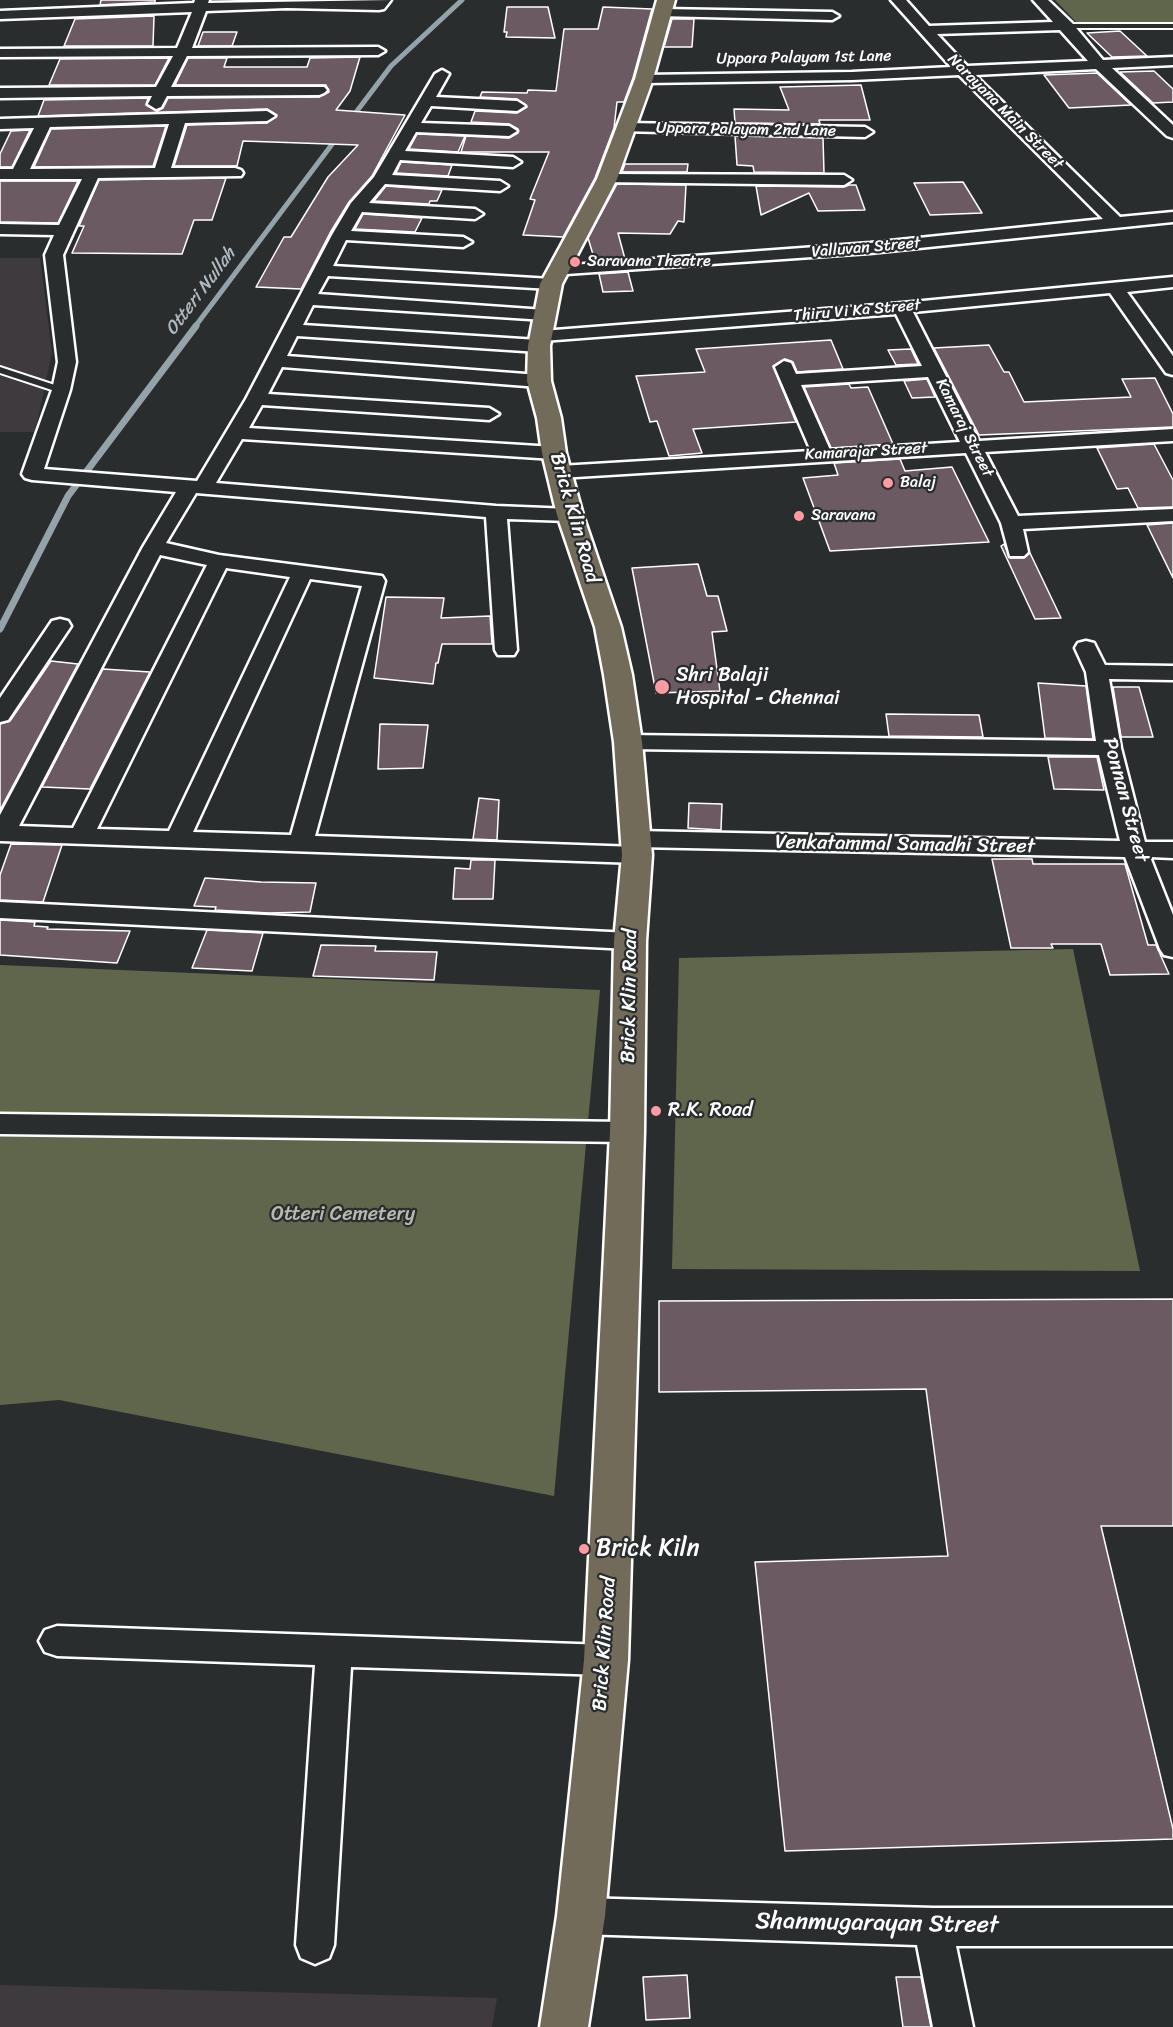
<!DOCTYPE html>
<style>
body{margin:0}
canvas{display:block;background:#2a2d2e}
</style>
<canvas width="1173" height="2027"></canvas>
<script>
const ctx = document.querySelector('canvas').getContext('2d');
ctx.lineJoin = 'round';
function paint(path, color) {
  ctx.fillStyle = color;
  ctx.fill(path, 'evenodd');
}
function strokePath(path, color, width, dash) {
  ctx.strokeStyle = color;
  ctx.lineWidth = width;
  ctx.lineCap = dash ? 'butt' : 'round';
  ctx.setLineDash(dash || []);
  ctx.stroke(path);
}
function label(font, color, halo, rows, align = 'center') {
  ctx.font = font + ' Sriracha,sans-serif';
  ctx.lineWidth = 4.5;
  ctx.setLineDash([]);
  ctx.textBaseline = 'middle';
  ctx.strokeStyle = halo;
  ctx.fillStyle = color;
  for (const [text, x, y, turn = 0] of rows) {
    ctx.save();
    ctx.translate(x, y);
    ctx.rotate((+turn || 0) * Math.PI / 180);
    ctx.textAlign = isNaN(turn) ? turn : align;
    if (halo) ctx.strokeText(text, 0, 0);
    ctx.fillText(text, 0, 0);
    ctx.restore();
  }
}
const built = new Path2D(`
 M0,258H40L52,353L35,432H0Z
 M0,1985L497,1998L492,2027H0Z`);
const green = new Path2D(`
 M1055,0H1173V24L1076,22Z
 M1073,949L1140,1271L672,1269L679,958Z
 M0,965L600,990L554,1496L59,1400L0,1405Z`);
const streamFar1 = new Path2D(`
 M351,119L391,66L462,0
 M194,328L339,135`);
const stream = new Path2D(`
 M0,629L68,496L196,326`);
const building = new Path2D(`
 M101,0H155V2L100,5Z
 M507,7H548L555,38L506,37L507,32H504Z
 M603,7L652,9L633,78L624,102H617L614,128L595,178L563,237L523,235L535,200L530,199L549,152H461L466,136L509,138L518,133V129L509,124L471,122L475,111L517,113L527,107L517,99L480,97L482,92L527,93L528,90L556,91L564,29H598Z
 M154,16L153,46H64L75,19Z
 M672,19H694L692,47H664Z
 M1120,31L1147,56L1112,57L1087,33Z
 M203,32H237L232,46H198Z
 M360,57L350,91L336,110L405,115L372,176L349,202L330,233L301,289L256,287L284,237H291L328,177L358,145L243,141L237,166H174L187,125L267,123L277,115L267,109L38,116L44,100L148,98L146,105L157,111L163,108L168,98L319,97L329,92L326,85H175L188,58H227L224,67H307L310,58Z
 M169,58L155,85H49L60,59Z
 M1154,71L1173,89V102L1153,103L1120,72Z
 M1097,73L1131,105L1069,108L1044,75Z
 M861,85L870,120H819L820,124L735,123L734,109L789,110L780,87Z
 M166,126L153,166L34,167L51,129Z
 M30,130L12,167H0V154L11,131Z
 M417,134L465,136L458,152L409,149Z
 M735,136L823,138L824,173L754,172L753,166L737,165Z
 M401,162L452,165L448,176L396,173Z
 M625,164H688L687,172H622Z
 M226,178L212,220H194L182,254L72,253L84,226H79L99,180Z
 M0,181H78L58,223L0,222Z
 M963,182L982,213L930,215L914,183Z
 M617,184L686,185L684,222L678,221L670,234L618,233L625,259L595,261L588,238Z
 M849,185H856L865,210L818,211L809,193L761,215L756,186L844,187Z
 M386,186L442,190L437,201H430L429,204L374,201Z
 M363,214L422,218L415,232L355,229Z
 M628,272L633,291L603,292L599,274Z
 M831,340L843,369L797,372L793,362L785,359L773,366L796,422L693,429L702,453L669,456L657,421L650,422L636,376L705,372L696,349Z
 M989,345L1004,372H1009L1024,402L1131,397L1122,379L1155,378L1173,414V427L979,435L934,348Z
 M911,349L918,364L896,365L888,350Z
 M927,379L935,397L912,398L904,381Z
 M849,384L851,388L868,387L893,444L831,448L804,387Z
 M1154,444L1173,480V507L1138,508L1128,488L1117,489L1097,448Z
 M900,459L905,471L952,467L989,542L830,551L803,478L838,475L834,463Z
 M1173,523V578L1147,525Z
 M1004,544L1010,558H1024L1030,553L1061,618L1035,619L1001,546Z
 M698,564L707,596H718L727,631L712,632L720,691L656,693L632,568Z
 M386,597L444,598L441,618L490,616L492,644H442L438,663H436L433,684L374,678Z
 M51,661L78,664L0,810V724L10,721Z
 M103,669L150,672L90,789L42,787Z
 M1038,683L1086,686L1093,739L1045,738Z
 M1113,687H1139L1153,737H1121Z
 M886,714L979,715L983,737L889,736Z
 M380,724L428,725L423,768L378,769Z
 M1048,757H1097L1104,790L1054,789Z
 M479,798L499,800L497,840L473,839Z
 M689,803L722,804L721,830L688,828Z
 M11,844L62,845L43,902L0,900V875Z
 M992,859H1032L1033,864H1125L1148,945H1156L1169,974L1110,975L1101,944H1051L1053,948H1011Z
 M471,860H495L493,899H453L455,868L470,869Z
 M205,878L261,882L316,883L310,912L269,913L215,910L216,907L194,906Z
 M0,920L35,922L34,926L48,927L47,929L130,931L117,963L0,955Z
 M207,930L263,933L252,971L192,968Z
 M321,945L376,946L375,951L437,952L434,980L313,976Z
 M1173,1299V1526H1101L1173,1829V1839L785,1851L755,1562L948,1556L926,1389L659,1392V1301Z
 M687,1975L690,2018L646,2020L643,1977Z
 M896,1977H921L931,2027H903Z`);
const service = new Path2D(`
 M1067,24H1173V28H1064L1063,26Z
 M0,367L64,388L66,390L58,392L0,373Z`);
const minor = new Path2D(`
 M195,0H209L208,3L391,0L384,9L379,10L287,8L206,11L192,48L378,47L385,51L378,55L187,56L171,87H324L327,90L324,93L319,95L167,96L161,107L156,109L148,104L152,96L0,98V88L156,87L173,56L0,57V49L177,48L192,12L0,19V11L194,3Z
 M891,0H906L929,26L1053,22L1033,0H1048L1072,23L1103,60L1173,57V65L1112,68L1173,125V138L1167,136L1096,69L975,75L1120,217L1173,212V222L870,253L552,275L549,271L552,267L558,266L870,243L1103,219L959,75L852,80L644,83L637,79L644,75L852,72L951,67ZM1060,30L1088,61L967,66L937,34Z
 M663,9L832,12L839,16L832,20L658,16L656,13Z
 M442,70L449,74L436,97L517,101L525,106L517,111L431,106L421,123L509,126L517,131L509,136L416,132L405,151L513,157L521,162L513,167L400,160L392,175L500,181L508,186L500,191L385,184L369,203L475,209L483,214L475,219L362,212L351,231L463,237L472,242L463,247L346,240L333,266L551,279L560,284L551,289L328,276L318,294L545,310L554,315L545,320L313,305L303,325L538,340L533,336L542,331L902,303L1173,277V287L1127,292L1173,356V375L1166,373L1110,293L913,312L979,441L1173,429V441L985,452L1018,516L1173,509V521L1023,529L1028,552L1024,556H1010L1001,523L966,453L560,478L553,476L550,472L553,468L560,466L811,451L775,367L784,361L791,363L796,374L922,366L896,314L543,341L548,346L539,352L297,336L287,356L539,375L548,381L539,387L282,367L268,394L489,408L499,414L489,420L262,405L249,428L554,447L561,449L564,453L561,457L554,459L242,439L216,483L496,506L570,509L577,511L580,515L577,519L570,521L507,519L517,650L514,655H498L495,650L486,517L196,493L166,543L219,555L374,575L382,576L385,581L315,836L637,847L646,850L649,855L646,860L637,863L0,841V815L143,547L176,492L32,480L25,478L22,474L52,390L58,362L45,255L54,235L0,234V224L59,225L82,179H0V169H13L34,128L0,129V119L267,111L275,116L267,121L185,123L171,168H235L241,170L243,173L241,176L98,178L63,255L76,362L70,390L44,469L197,481L246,399L332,235L351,203L374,177L435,74ZM169,124L155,168L30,169L50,127ZM928,377L960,442L830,450L801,385ZM160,555L207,565L73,828L19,826ZM226,568L290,577L169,831L97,829ZM310,579L362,586L291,835L193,832Z
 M626,123L865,127L873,132L865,137L620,131L618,128L620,125Z
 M607,174L844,175L852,180L844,185L601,182L599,179L601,176Z
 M60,619L68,621L71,626L8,720L0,722V698L52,621Z
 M1086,641L1094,643L1105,665L1173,666V680L1109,679L1121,748L1145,842H1173V858L1150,857L1173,915V957L1164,955L1160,949L1125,857L637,847L628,844L625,839L628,834L637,831L1120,841L1099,755L628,749L620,747L616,742L620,737L628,735L1096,741L1086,672L1075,648L1078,643Z
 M0,902L630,933L639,935L643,941L639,947L630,949L0,918Z
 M0,1114L627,1122L637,1125L641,1132L637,1139L627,1142L0,1134Z
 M57,1626L606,1645L618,1649L624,1660L618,1671L606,1675L351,1667L334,1945L329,1958L315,1964L301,1958L296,1945L315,1665L57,1656L45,1652L39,1641L45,1630Z
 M581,1898L933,1908H1173V1946H956L973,2027H933L917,1945L581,1934L567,1929L562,1916L567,1903Z`);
const primary = new Path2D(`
 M657,0H675L653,79L617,179L562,284L550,346L551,381L561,418L566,453L583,515L621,627L632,675L642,742L652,855L646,941L644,1132L628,1660L605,1916L588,2027H540L557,1916L584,1660L610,1132L614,941L622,855L614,742L604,675L595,627L557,515L542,453L537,418L527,381L528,346L540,284L597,179L635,79Z`);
const markers = [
 [575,262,6,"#ff9aa2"],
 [888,483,6,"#ff9aa2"],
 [799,516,6,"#ff9aa2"],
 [662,687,8,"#ff9aa2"],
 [656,1111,6,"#ff9aa2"],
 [584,1549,6,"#ff9aa2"]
];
const farStreetnames = [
 ["Uppara Palayam 1st Lane",804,58,-1],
 ["Narayana Main Street",1005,112,45],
 ["Uppara Palayam 2nd Lane",746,130,1],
 ["Valluvan Street",866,248,-5],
 ["Thiru Vi Ka Street",857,311,-5],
 ["Kamaraj Street",964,428,63],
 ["Kamarajar Street",866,452,-3]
];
const farPoinames = [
 ["Saravana Theatre",587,262],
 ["Balaj",900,483],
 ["Saravana",811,516]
];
const farWaternames = [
 ["Otteri Nullah",201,292,-53]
];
const streetNames = [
 ["Brick Klin Road",574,518,74],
 ["Ponnan Street",1125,800,75],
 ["Venkatammal Samadhi Street",905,845,1],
 ["Brick Klin Road",630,996,-89],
 ["Brick Klin Road",605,1644,-86]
];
const poiNames = [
 ["Shri Balaji",676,676],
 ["Hospital - Chennai",676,699],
 ["R.K. Road",668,1111]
];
const parkNames = [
 ["Otteri Cemetery",343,1215]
];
const nearPoinames = [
 ["Brick Kiln",596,1549]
];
const nearStreetnames = [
 ["Shanmugarayan Street",877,1924,1]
];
paint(built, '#3e3a3d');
paint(green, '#60664c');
strokePath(streamFar1, '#94a3aa', 5);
strokePath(stream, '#94a3aa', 7);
paint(building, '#6b5a61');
strokePath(building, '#fff', 1.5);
strokePath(service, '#fff', 4);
strokePath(minor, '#fff', 5);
strokePath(primary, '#fff', 5);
paint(service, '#2a2d2e');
paint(minor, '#2a2d2e');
paint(primary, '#736b5a');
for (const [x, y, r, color] of markers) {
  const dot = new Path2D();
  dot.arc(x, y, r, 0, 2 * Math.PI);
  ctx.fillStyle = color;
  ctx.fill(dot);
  strokePath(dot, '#2a2d2e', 2);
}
label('16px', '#fff', '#2a2d2e', farStreetnames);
label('16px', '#fff', '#2a2d2e', farPoinames, 'left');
label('italic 18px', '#afbac0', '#2a2d2e', farWaternames);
label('20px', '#fff', '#2a2d2e', streetNames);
label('20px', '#fff', '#2a2d2e', poiNames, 'left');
label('20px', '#b7baae', '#2a2d2e', parkNames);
label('24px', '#fff', '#2a2d2e', nearPoinames, 'left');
label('24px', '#fff', '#2a2d2e', nearStreetnames);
</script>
